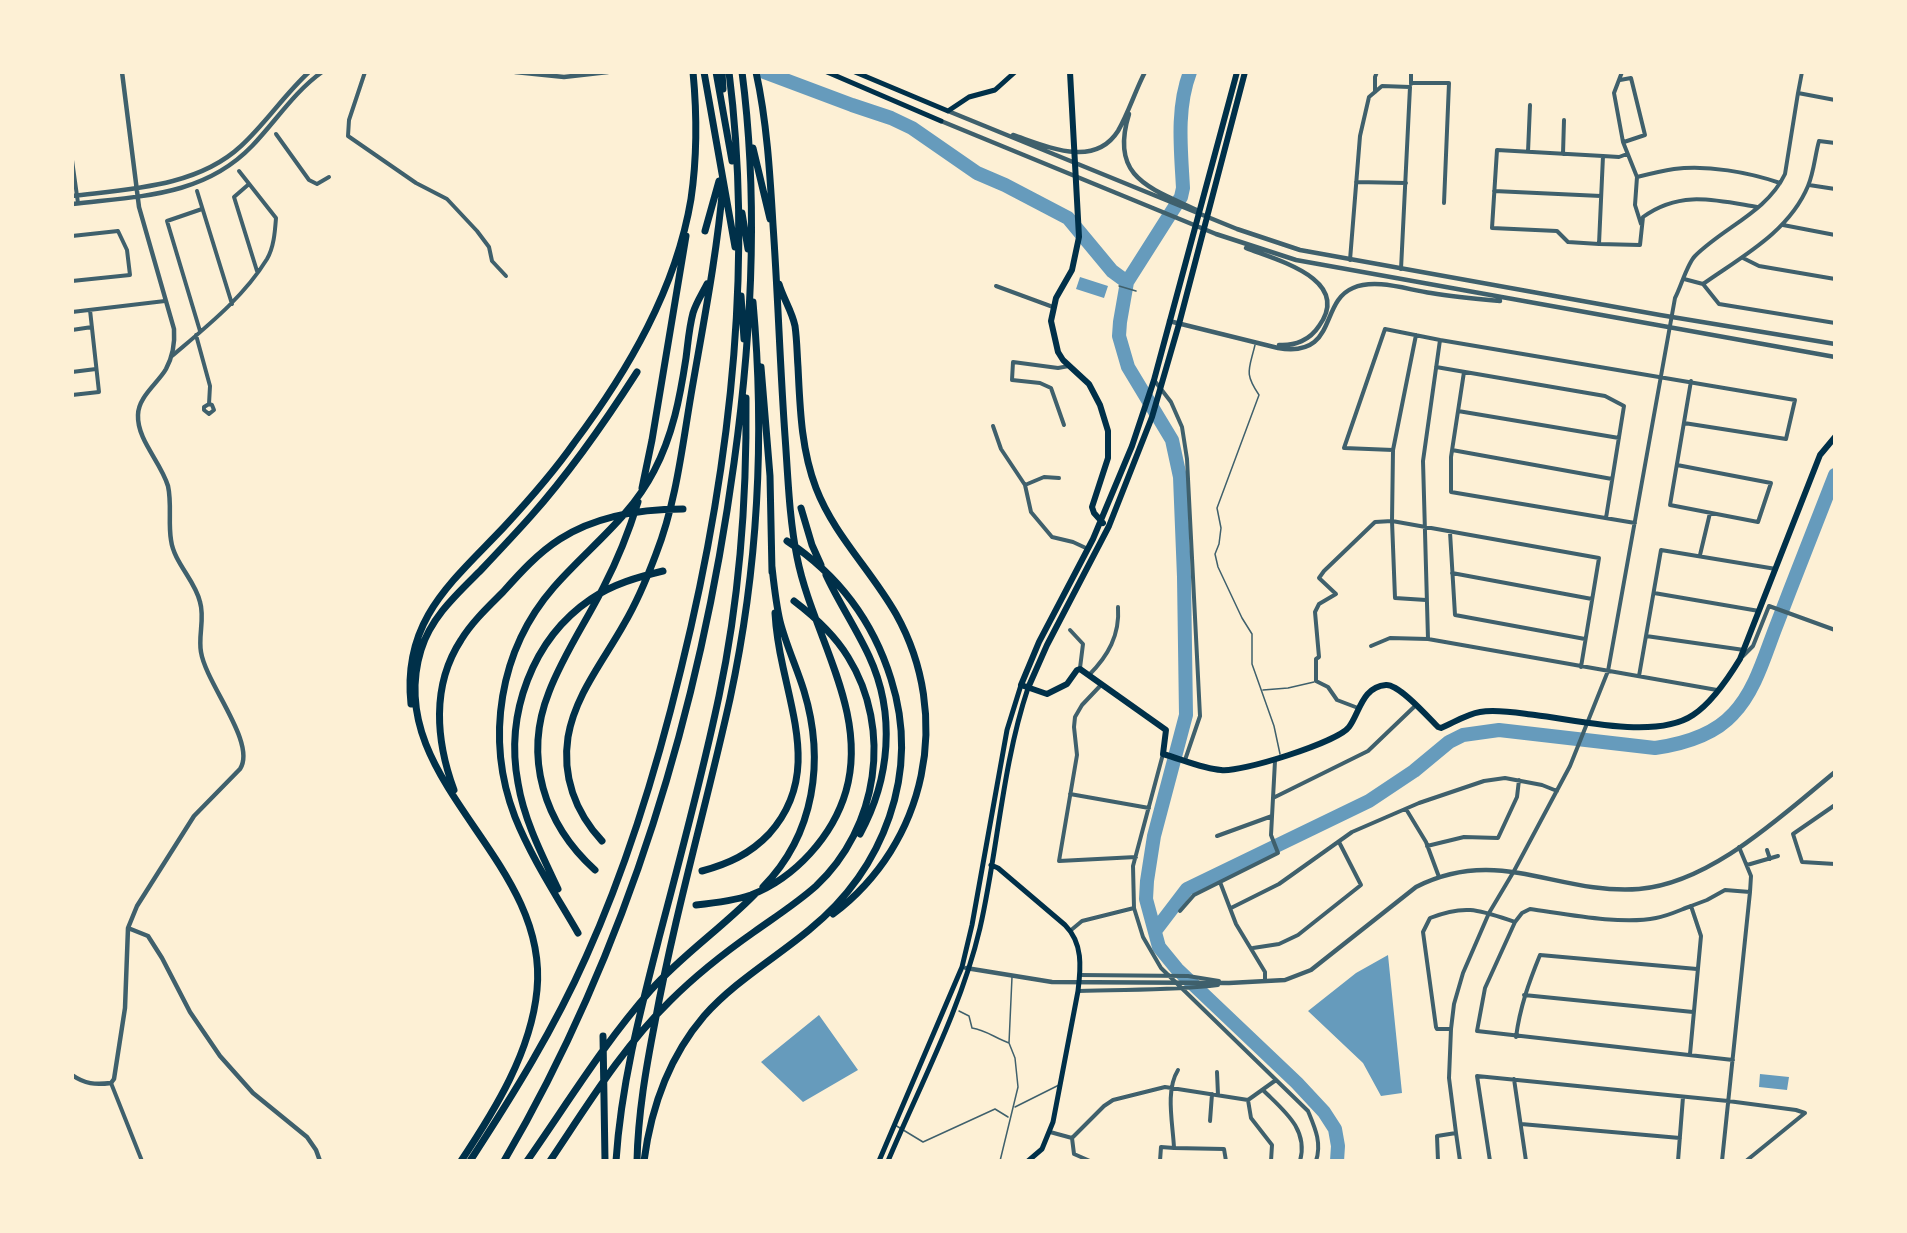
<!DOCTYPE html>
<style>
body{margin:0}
#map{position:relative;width:1907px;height:1233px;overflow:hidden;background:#fdf0d5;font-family:"Titillium Web",sans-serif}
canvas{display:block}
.frame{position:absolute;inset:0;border:74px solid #fdf0d5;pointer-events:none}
</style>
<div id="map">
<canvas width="1907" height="1233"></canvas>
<div class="frame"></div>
</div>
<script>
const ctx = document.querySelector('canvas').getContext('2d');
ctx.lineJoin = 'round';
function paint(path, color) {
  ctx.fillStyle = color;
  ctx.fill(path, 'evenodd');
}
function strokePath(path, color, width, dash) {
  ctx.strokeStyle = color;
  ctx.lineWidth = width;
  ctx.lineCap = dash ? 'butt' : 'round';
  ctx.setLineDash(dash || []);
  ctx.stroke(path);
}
const water = new Path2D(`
 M1080,277L1108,286L1104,298L1076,289Z
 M1388,955L1402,1093L1381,1096L1363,1063L1308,1011L1356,973Z
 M819,1015L858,1070L803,1102L761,1062Z
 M1760,1074L1789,1077L1787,1090L1759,1087Z`);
const river = new Path2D(`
 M764,72L852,105L891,118L912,128L977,173L1005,185L1068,218L1112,271L1127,282
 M1190,72C1176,109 1181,150 1183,188L1181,197L1127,282L1120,322L1119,336L1128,367L1172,440L1180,477L1184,577L1186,715L1154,836L1147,881L1146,899L1159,947L1177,969L1297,1083L1324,1112L1335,1129L1338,1146L1337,1161
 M1155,931L1187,889L1369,801L1414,771L1449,742L1463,735L1499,730L1655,748C1683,744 1714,735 1733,714C1756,690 1765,654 1777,624C1796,574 1816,524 1835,475`);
const service = new Path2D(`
 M1119,286L1136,291
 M1255,345C1249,370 1244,373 1259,395L1217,508L1221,528L1219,544L1215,554L1218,567L1242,618L1252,634V664L1274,726L1280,754
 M1263,690L1288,688L1314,682
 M959,1011L969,1016L972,1028C986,1030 995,1038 1009,1043
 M1015,1107L1059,1085
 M895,1125L923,1142L995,1109L1008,1117
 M1000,1161L1018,1087L1015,1058L1009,1043L1012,977`);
const minor = new Path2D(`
 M365,72L349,120L348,136L416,183L447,199L477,231L489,247L492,261L506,276
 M1622,72L1614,93L1623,142L1637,177L1635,205L1641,224
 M1620,80L1631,78L1645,135L1624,142
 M1411,83H1449L1444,203
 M1411,84V72
 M1375,92V77L1377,72
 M1798,93L1802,72
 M276,134L309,180L317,184L329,177
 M1528,152L1530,105
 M1563,154L1564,120
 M1627,154L1619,157L1603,156L1599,244L1640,245L1643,217C1680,190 1715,200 1757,207
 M72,160L78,203
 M1637,177C1649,174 1661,171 1674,169C1708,165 1748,172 1780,183
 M1356,182L1406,183
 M249,184L234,197L257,271
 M1809,185L1835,189
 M197,191L232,304
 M1494,191L1601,196
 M1783,225L1835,235
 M72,236L118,231L127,250L130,275L72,281
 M1599,244L1568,242L1557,231L1492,228L1497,150L1603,156
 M1743,258L1759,266L1835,279
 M1350,260L1360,136L1369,97L1382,86L1410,87L1401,269
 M1684,279L1703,284C1741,257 1789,232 1808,186C1814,172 1815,155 1819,141L1835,143
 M1703,284L1719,304L1835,323
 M996,286L1053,307
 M72,312L165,301
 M72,330L92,327
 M200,331L167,221L202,209
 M196,335L210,386L209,404L212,405L214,410L209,414L204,410V407L209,404
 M1416,335L1393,450L1392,521L1599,558L1581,667
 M172,356C206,327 243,298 267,259C274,247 275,231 276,218L239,171
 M1436,367L1605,396L1624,406L1606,518
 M72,372L96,369
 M1464,372L1451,457V492L1635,523
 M1154,380L1171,402L1182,427L1187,459L1200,716L1185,760
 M72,395L99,392L90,310
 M1458,411L1619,438
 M1684,423L1786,439L1795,400L1440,340L1423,461L1428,639L1717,690
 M1064,425L1051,388L1040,383L1012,380L1013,362L1058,368L1069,366
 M993,426L1001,449L1025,485L1031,512L1052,537L1073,542L1088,549
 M1393,450L1344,448L1385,329L1440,340
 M1452,450L1612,479
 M1677,465L1771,483L1758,522L1670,505L1691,381
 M1025,485L1044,477L1059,478
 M1450,532L1455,615L1585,639
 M1700,555L1710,513
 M1452,573L1592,599
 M1654,593L1759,611
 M1070,630L1083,644L1080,668
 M1646,636L1744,650
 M1371,646L1390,638L1428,639
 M1743,656L1753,646L1769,606L1835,630
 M1089,675C1108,656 1120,635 1118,607
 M1639,676L1661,550L1776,569
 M1101,685L1082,705L1075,717L1074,727L1077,755L1059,861L1136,857
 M1358,708L1337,700L1328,687L1316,681V659L1319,657L1315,612L1319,604L1336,594L1319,578L1324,571L1375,522L1392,521L1395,598L1426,600
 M1163,754L1133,866L1134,908L1143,937L1161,968L1308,1111C1315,1128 1322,1143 1316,1161
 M1070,794L1149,808
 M1273,798L1368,751L1415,706
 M1835,805L1793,834L1802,862L1835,864
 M1406,809L1426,842L1439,877
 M1217,836L1272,816
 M1427,846L1464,837L1498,838L1517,797L1519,780
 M1767,850L1770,859
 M1747,865L1778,856
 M1691,906L1707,900L1725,890L1750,892
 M1231,908L1279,884L1352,832L1419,803L1484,781L1505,778L1542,785L1557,791
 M1180,911L1194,895L1220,882
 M1515,922L1522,913L1530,909C1566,914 1621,925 1656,918C1668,916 1680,910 1691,906L1701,936L1690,1054
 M1070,931L1082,921L1134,908
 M1253,948L1279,944L1298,935L1361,885L1339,842
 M1080,975L1188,976L1219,981
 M1265,981V972L1236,924L1220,882L1278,853L1271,835L1275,761
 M1078,991C1125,989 1171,991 1218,985
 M1524,995L1693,1012
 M1451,1029H1437L1436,1027L1423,932L1430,918C1466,904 1479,910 1515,922L1485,988L1477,1031L1733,1060
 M1516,1037C1520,1007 1529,982 1540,955L1697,969
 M1217,1072L1218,1095
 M1514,1079L1526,1161
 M111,1083L142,1161
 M1263,1090C1283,1110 1309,1129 1300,1161
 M1210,1121L1212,1094
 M1521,1124L1680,1138
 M1050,1132L1072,1138L1074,1154L1090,1161
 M1456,1133L1460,1161
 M1072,1138L1104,1106L1113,1100L1165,1087L1248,1100
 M1174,1148L1224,1149L1226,1161
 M1160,1161L1161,1147L1174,1148C1173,1124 1165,1091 1178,1070
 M1271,1161L1272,1145L1251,1118L1248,1100L1276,1080
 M1438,1161L1437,1136L1456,1133L1449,1078L1451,1029L1454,1004L1463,973L1489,913L1514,871L1570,766L1608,671L1675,298C1681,287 1687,264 1695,256C1724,227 1767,212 1785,174L1798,93L1835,100
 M1490,1161L1477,1076L1728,1101L1796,1110L1805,1113L1746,1161
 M1678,1161L1683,1097
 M1722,1161L1750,892L1751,876L1739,847`);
const tertiary = new Path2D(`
 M515,72L564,77L608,72
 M948,111L1237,229L1300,250L1660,315L1835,344
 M1129,114C1109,178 1150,188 1199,211
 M941,121L1216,234L1296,260L1835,357
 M1013,135C1046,146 1094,169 1118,131C1129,112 1135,91 1145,72
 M72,196C129,189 197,187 241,146C266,123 284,95 309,72
 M72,204C138,196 203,197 252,146C276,121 294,92 322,72
 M1246,248C1276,260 1353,279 1319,326C1310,340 1295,346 1279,345
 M1169,321L1278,348C1338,358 1319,302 1353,288C1376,278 1408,290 1431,293C1454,297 1477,299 1500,301
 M128,928L148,936L162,958L190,1012L220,1056L253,1093L307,1137L316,1150L320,1161
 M966,968L1052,982L1229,983L1285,980L1311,970L1416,887C1499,845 1556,895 1639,889C1711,883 1781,816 1835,772
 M72,1075C85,1084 95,1085 111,1083L114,1079L125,1008L128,928L137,906L194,816L240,769C257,743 206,684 201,652C198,636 205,618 200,602C195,580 174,563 171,540C168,522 172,504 168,486C161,462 137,440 138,415C138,397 158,383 166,369C173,356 175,343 174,329L139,207L122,72`);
const secondary = new Path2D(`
 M827,72L941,121
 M855,72L948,111L969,97L995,90L1015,72
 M991,865L998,868L1065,925C1083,943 1081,967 1078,991L1053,1122L1042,1149L1028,1161
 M879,1161L962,967L972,925L1007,730L1021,685
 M888,1161C920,1085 961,1009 980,928C998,849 1002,766 1028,688`);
const primary = new Path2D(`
 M1070,72L1079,237L1072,270L1056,298L1051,321L1058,352L1063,360L1089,384L1100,405L1108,431V458L1092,507L1094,513L1103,523
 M1237,72L1154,380L1132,446L1093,539L1039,642L1021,685L1047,694L1067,684L1077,670L1080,669L1166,730L1163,754C1181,759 1203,769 1221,770C1240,773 1338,742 1349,727C1360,712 1362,687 1386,685C1399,684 1428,717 1438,727L1441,728C1453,723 1467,714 1480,712C1497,709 1518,713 1535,715C1578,720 1656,740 1693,715C1710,704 1729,677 1740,659L1820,455L1835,437
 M1028,688L1047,645L1109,526L1152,417L1179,324L1245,72`);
const motorway = new Path2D(`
 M704,72L735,247
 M716,72L732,161
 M722,72L723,89
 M753,148L770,219
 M742,213L748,249
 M705,231L719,181
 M779,284C783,298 792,311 795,326C797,340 797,354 798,367C800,407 801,449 816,488C834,535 871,570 896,614C953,716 927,843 833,914
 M741,296L744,339
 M761,367L770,476L772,572
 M642,488L652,440L686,236
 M801,508L812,545L821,565
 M826,575C839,603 856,628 869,656C896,714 890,779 860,834
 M411,704C402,620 452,582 504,527C529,500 553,473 574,443C628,371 676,289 691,199C697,158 697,114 693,72
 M454,790C436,741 431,686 461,640C472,622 488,607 503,592C520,573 538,553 560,539C596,516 641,509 683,509
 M602,841C575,812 562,776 568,737C575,695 604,660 624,624C637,602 647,578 656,554C676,503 682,448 691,395C703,325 717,255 723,184
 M595,870C544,824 523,757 549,692C563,655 586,622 604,586C618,559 629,531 638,502
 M702,871C728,864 750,854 769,834C815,783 796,727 783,667C779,649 776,631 775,613
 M763,887C815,834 825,760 804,691C797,668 786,645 780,621C776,604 774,585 772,567
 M558,889C542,855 524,820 518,783C505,714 532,639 591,599C613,584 638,577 663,571
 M696,905C715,903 733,901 751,895C795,878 833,836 846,791C869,711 812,634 797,557C789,517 788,476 785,436C780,366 778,296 773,225C770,174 767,122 756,72
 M578,933C556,895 531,857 515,817C485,739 499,650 554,587C588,548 630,518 654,471C673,435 680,397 686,358C688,343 689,328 693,313C696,303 702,294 707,284
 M603,1036L605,1161
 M461,1161C495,1110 531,1052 537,990C550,858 381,780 421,650C431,617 457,594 481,570C498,552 515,534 531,516C571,471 605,422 637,372
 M470,1161C513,1095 554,1029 586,957C628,864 657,768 681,669C729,475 754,271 729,72
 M504,1161C628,949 701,706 734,463C752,333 759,202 742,72
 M527,1161C567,1104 604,1043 651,990C682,955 722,928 755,894
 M550,1161C587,1106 622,1048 670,1001C696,975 724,953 754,932C775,917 797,903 816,886C878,828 893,729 848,657C834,634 815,617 794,601
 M616,1161C621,1085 640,1012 659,938C680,858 702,777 719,696C740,597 747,499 746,398
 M637,1161C638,1114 646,1068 655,1022C675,913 706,807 730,699C758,569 765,435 753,302
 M644,1161C651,1108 669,1057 704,1016C734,982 774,959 809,930C884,869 921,773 891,679C873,621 837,574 787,541`);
paint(water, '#669bbc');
strokePath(river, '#669bbc', 14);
strokePath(service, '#3f606c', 1.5);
strokePath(minor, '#3f606c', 4);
strokePath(tertiary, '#3f606c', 4.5);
strokePath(secondary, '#003049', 5);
strokePath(primary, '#003049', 6);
strokePath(motorway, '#003049', 7);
</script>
